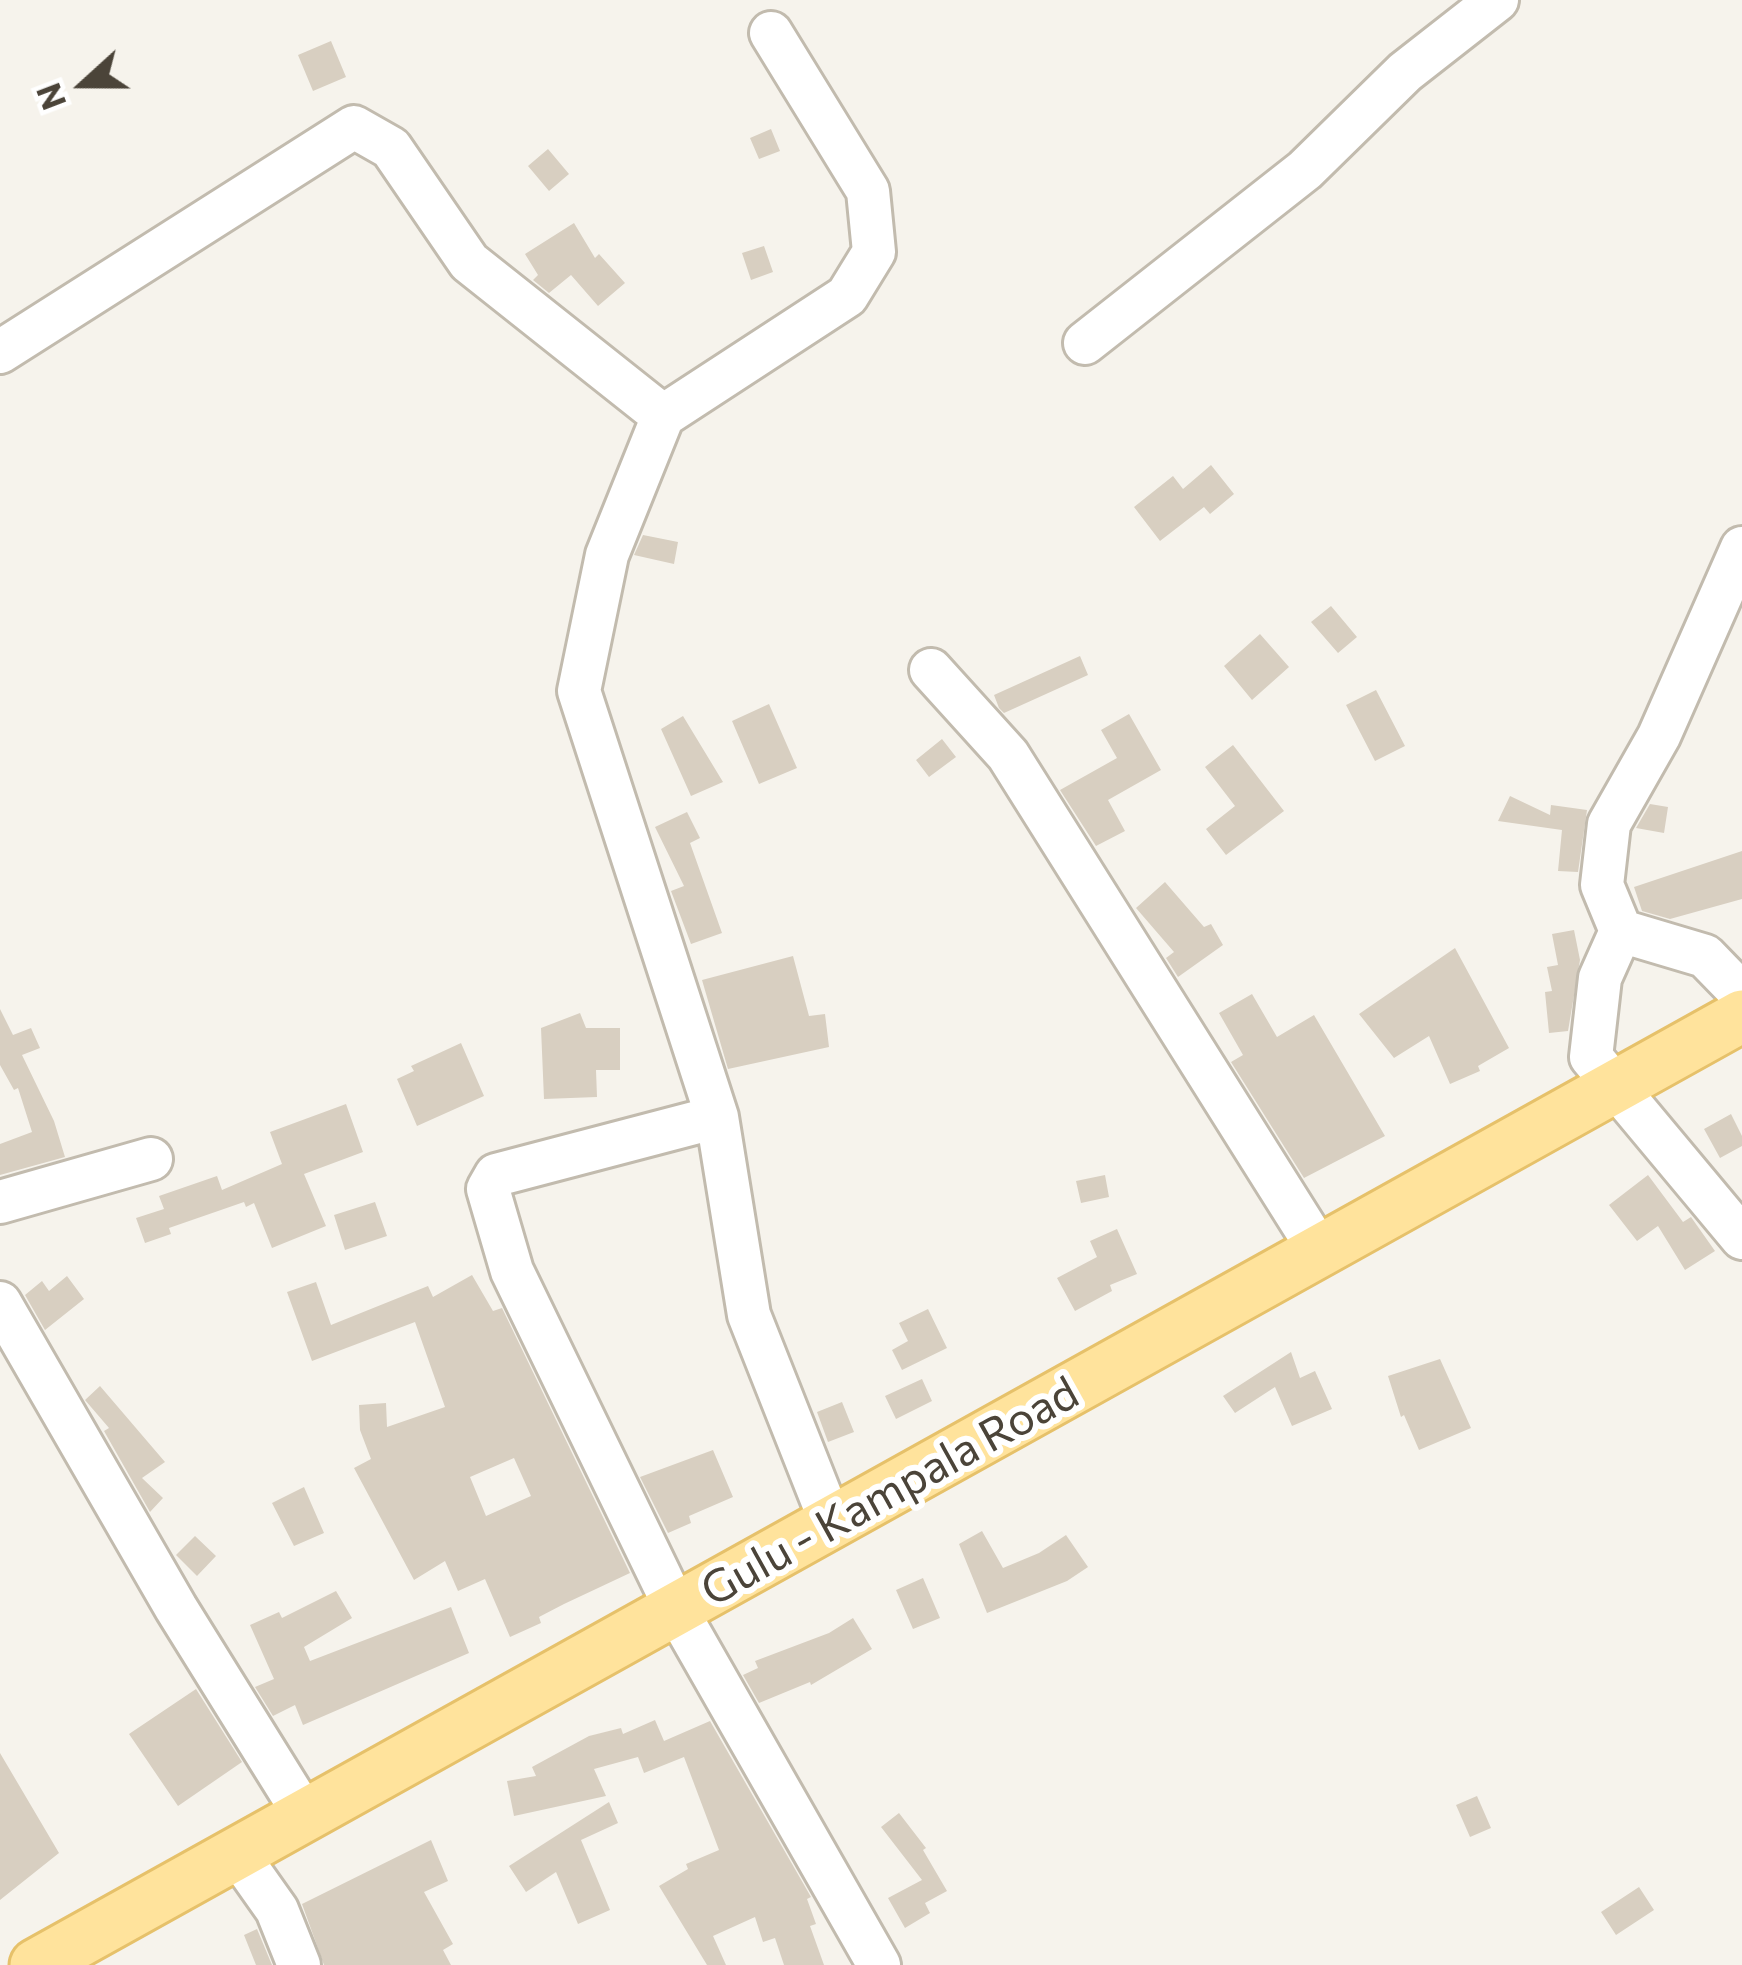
<!DOCTYPE html>
<style>
body{margin:0}
#map{position:relative;width:1742px;height:1965px;overflow:hidden;background:#f6f3ec;font-family:Commissioner,sans-serif}
canvas{display:block}
.north{position:absolute;left:24px;top:24px;width:120px;height:120px;-webkit-text-stroke:9px #fff;paint-order:stroke;rotate:249deg;font-size:33px;font-weight:700;line-height:48px;text-align:center;color:#4b4439}
.north::after{content:'';display:block;margin:auto;width:42px;height:54px;background:#4b4439;clip-path:polygon(50% 0,100% 100%,50% 72%,0 100%)}
</style>
<div id="map">
<canvas width="1742" height="1965"></canvas>
<div class="north">N</div>
</div>
<script>
const ctx = document.querySelector('canvas').getContext('2d');
ctx.lineJoin = 'round';
function paint(path, color) {
  ctx.fillStyle = color;
  ctx.fill(path, 'evenodd');
}
function strokePath(path, color, width, dash) {
  ctx.strokeStyle = color;
  ctx.lineWidth = width;
  ctx.lineCap = dash ? 'butt' : 'round';
  ctx.setLineDash(dash || []);
  ctx.stroke(path);
}
function label(font, color, halo, rows, align = 'center') {
  ctx.font = font + ' Commissioner,sans-serif';
  ctx.lineWidth = 12;
  ctx.setLineDash([]);
  ctx.textBaseline = 'middle';
  ctx.strokeStyle = halo;
  ctx.fillStyle = color;
  for (const [text, x, y, turn = 0] of rows) {
    ctx.save();
    ctx.translate(x, y);
    ctx.rotate((+turn || 0) * Math.PI / 180);
    ctx.textAlign = isNaN(turn) ? turn : align;
    if (halo) ctx.strokeText(text, 0, 0);
    ctx.fillText(text, 0, 0);
    ctx.restore();
  }
}
const building = new Path2D(`
 M331,41L346,77L313,91L298,55Z
 M771,129L780,151L759,159L750,138Z
 M548,149L569,174L549,191L528,166Z
 M574,223L595,258L599,254L625,283L598,306L571,275L549,293L533,280L538,275L525,254Z
 M764,246L773,272L751,280L742,253Z
 M1211,465L1234,494L1210,514L1204,507L1160,541L1134,507L1173,476L1183,489Z
 M643,535L678,542L674,564L634,555Z
 M1331,606L1357,637L1338,653L1311,622Z
 M1260,634L1289,667L1252,700L1224,666Z
 M1080,656L1088,675L1004,713L999,708L994,695Z
 M1376,690L1405,746L1375,761L1346,705Z
 M769,704L797,768L759,784L732,721Z
 M1129,714L1161,770L1108,800L1125,831L1096,846L1060,790L1117,758L1101,730Z
 M683,716L723,782L691,796L661,729Z
 M942,739L956,757L929,777L916,760Z
 M1233,745L1284,811L1226,855L1206,829L1235,806L1205,767Z
 M1510,796L1550,815L1551,805L1587,810L1578,872L1558,871L1562,830L1498,821Z
 M1650,804L1668,807L1664,833L1636,828Z
 M687,812L700,838L690,843L722,933L691,944L671,891L684,886L655,827Z
 M1742,851V899L1670,919L1642,911L1634,887Z
 M1165,882L1204,927L1211,924L1223,945L1178,977L1166,958L1174,952L1136,908Z
 M1574,930L1580,960L1568,1031L1549,1033L1545,992L1552,991L1547,967L1558,965L1552,934Z
 M1455,948L1509,1048L1478,1066L1480,1071L1450,1084L1429,1036L1394,1058L1359,1014Z
 M793,956L809,1016L825,1014L829,1047L728,1069L702,980Z
 M1252,994L1277,1037L1314,1015L1385,1136L1304,1178L1231,1062L1243,1055L1219,1013Z
 M0,1009L13,1035L31,1028L40,1048L22,1055L54,1121L65,1157L0,1175V1144L32,1132L18,1088L14,1090L0,1065Z
 M580,1013L586,1028H620V1070H596L597,1097L544,1099L541,1028Z
 M461,1043L484,1096L417,1126L397,1079L414,1071L411,1066Z
 M346,1104L363,1152L304,1174L326,1226L272,1248L254,1203L246,1207L244,1202L169,1228L171,1234L145,1243L136,1218L164,1209L159,1196L217,1176L222,1190L282,1164L270,1132Z
 M1731,1114L1742,1136V1146L1720,1158L1704,1129Z
 M1105,1175L1109,1197L1081,1203L1076,1181Z
 M1648,1175L1683,1222L1691,1217L1715,1251L1685,1270L1658,1226L1637,1241L1609,1205Z
 M375,1202L387,1236L345,1250L334,1215Z
 M1117,1229L1137,1274L1110,1285L1112,1291L1075,1311L1057,1278L1097,1257L1090,1241Z
 M472,1275L493,1311L502,1308L630,1573L564,1604L539,1617L541,1623L510,1637L485,1579L458,1591L445,1561L414,1580L354,1468L371,1459L360,1430L359,1405L386,1403L387,1427L445,1407L415,1322L312,1361L287,1292L316,1282L331,1325L428,1286L433,1297ZM514,1458L531,1496L486,1516L470,1477Z
 M67,1276L84,1299L45,1330L25,1295L42,1281L49,1291Z
 M928,1309L947,1348L902,1370L892,1350L908,1341L899,1323Z
 M1291,1352L1300,1378L1315,1371L1332,1409L1292,1426L1275,1387L1235,1413L1223,1396Z
 M1440,1359L1471,1428L1419,1450L1404,1415L1401,1417L1388,1376Z
 M922,1379L932,1401L896,1419L885,1396Z
 M100,1386L165,1462L142,1478L163,1498L150,1512L104,1431L109,1428L85,1400Z
 M842,1402L854,1432L828,1442L817,1412Z
 M713,1450L733,1497L689,1516L691,1523L668,1533L640,1477Z
 M304,1487L324,1533L294,1546L272,1503Z
 M982,1531L1003,1568L1039,1553L1066,1535L1088,1567L1067,1581L987,1613L959,1544Z
 M195,1536L216,1556L197,1576L176,1555Z
 M923,1578L940,1618L913,1629L896,1590Z
 M336,1591L352,1618L304,1647L310,1661L451,1607L469,1653L303,1725L295,1705L273,1716L255,1687L274,1679L250,1625L279,1612L282,1618Z
 M853,1618L872,1649L811,1685L810,1682L759,1703L743,1675L758,1668L755,1661L829,1633Z
 M196,1689L242,1762L178,1806L129,1734Z
 M655,1720L664,1741L710,1721L811,1897L807,1899L816,1924L810,1926L824,1965H784L775,1938L763,1942L755,1917L713,1936L726,1965H707L659,1886L688,1869L686,1864L719,1850L684,1757L644,1773L638,1757L594,1769L606,1796L514,1816L507,1781L536,1776L532,1767L589,1736L621,1728L623,1734Z
 M0,1753L59,1853L0,1900Z
 M1477,1796L1491,1828L1470,1837L1456,1805Z
 M609,1802L618,1823L581,1840L610,1910L578,1924L556,1872L526,1892L509,1866Z
 M899,1813L926,1848L923,1850L947,1891L925,1903L930,1913L905,1928L888,1898L922,1880L881,1827Z
 M431,1840L448,1881L424,1892L453,1944L443,1950L451,1965H324L302,1904Z
 M1639,1887L1654,1910L1616,1935L1601,1912Z
 M257,1929L272,1965H256L244,1935Z`);
const minor = new Path2D(`
 M771,33L868,191L874,252L847,296L663,416L607,555L579,691L717,1117L749,1315L832,1525
 M1085,343L1305,170L1405,72L1497,0
 M0,352L354,127L391,148L469,262L663,416
 M1742,548L1659,736L1609,824L1602,885L1621,931L1600,978L1591,1057L1742,1238
 M931,670L1008,755L1319,1250
 M1621,931L1705,956L1742,994
 M717,1117L496,1175L488,1189L512,1271L677,1611L879,1965
 M0,1202L151,1159
 M0,1303L176,1608L304,1814
 M236,1852L277,1910L299,1965`);
const major = new Path2D(`
 M36,1965L1742,1016`);
const streetNames = [
 ["Gulu - Kampala Road",890,1492,-29]
];
paint(building, '#d8cfc1');
strokePath(minor, '#c2bbae', 48);
strokePath(major, '#e6c16a', 57);
strokePath(minor, '#fff', 42);
strokePath(major, '#ffe39c', 51);
label('45px', '#4b4439', '#fff', streetNames);
</script>
